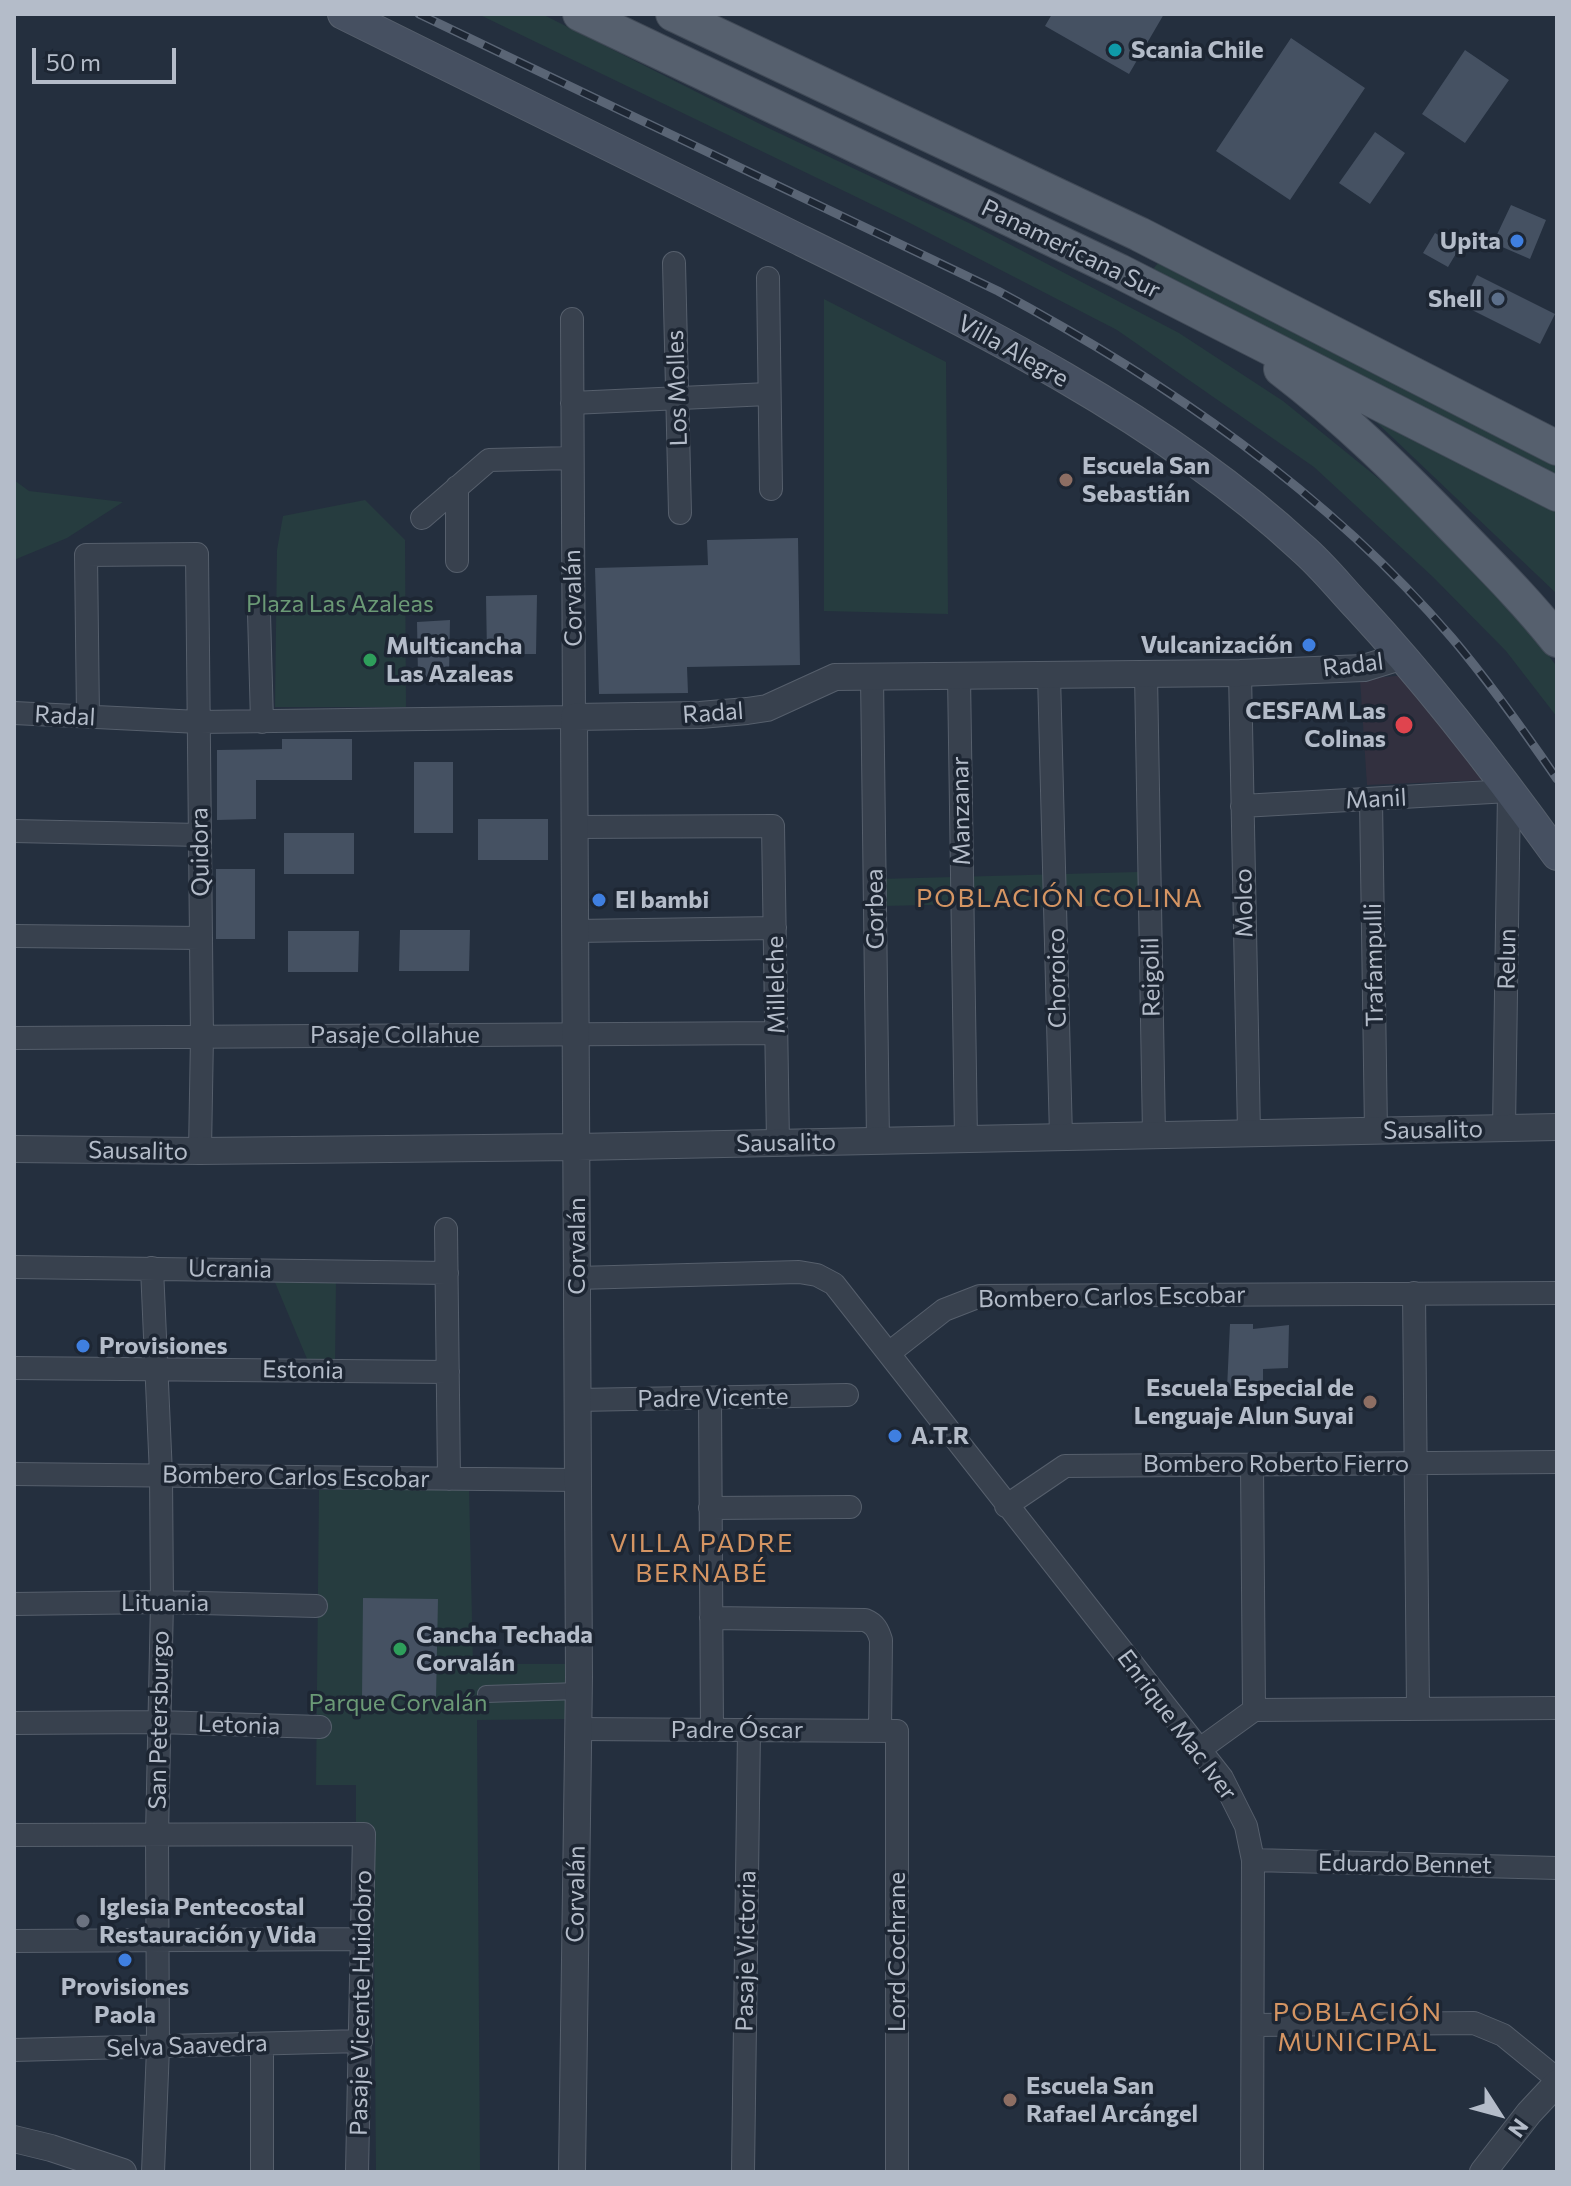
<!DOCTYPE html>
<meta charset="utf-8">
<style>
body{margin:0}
#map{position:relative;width:1571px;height:2186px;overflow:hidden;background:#242f3e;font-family:Commissioner,sans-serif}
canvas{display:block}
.frame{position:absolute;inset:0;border:16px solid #b4bcc9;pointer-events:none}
.north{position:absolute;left:1459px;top:2074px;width:80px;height:80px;-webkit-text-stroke:6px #1d2633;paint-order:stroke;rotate:126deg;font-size:22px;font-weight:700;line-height:32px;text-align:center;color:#b4bcc9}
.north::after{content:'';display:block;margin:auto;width:28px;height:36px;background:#b4bcc9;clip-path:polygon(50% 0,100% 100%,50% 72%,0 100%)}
.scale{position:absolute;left:32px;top:48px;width:144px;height:36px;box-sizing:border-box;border:4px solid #b4bcc9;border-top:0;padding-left:10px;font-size:24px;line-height:28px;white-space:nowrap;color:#b4bcc9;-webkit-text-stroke:6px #1d2633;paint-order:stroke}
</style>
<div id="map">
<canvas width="1571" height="2186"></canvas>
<div class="frame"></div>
<div class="north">N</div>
<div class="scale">50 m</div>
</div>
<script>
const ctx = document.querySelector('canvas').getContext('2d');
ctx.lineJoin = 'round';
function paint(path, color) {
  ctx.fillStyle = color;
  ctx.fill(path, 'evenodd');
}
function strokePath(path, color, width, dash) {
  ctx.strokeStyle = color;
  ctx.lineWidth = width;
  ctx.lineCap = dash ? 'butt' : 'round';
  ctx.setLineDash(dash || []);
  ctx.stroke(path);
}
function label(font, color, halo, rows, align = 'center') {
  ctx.font = font + ' Commissioner,sans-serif';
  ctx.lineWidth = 7;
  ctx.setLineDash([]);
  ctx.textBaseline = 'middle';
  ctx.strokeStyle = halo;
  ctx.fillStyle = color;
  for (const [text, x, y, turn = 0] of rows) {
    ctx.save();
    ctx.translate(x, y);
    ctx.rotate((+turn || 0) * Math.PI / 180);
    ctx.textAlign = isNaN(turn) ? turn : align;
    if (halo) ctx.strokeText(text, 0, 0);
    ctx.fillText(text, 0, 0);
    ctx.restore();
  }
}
const medical = new Path2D(`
 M1408,675L1487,780L1367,785L1360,679Z`);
const green = new Path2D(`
 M478,14H542L764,126L969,223L1179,333L1283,401L1389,487L1532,632L1557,667V717L1506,651L1433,577L1314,467L1117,330L904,220Z
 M1159,262L1557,465V480L1149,274Z
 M824,299L946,362L948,614L824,611Z
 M1371,417L1557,512V594Z
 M14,480L29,491L123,502L67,538L14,560Z
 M365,500L405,540L406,707H275L277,550L283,516Z
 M1138,872L1139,905L977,909V904L881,906L880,879Z
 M274,1280H336L335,1366H310Z
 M469,1488L473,1664H568L566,1719L477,1720L480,2172H376L373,1825L356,1824V1785H316L319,1490Z`);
const building = new Path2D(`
 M1052,14H1164L1129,74L1045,26Z
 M1291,38L1365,88L1290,200L1216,151Z
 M1465,50L1509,80L1465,143L1422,114Z
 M1375,132L1405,153L1370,204L1339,183Z
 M1511,205L1546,220L1530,259L1493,243Z
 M1435,233L1460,247L1448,267L1423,253Z
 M1477,275L1555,314L1540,344L1462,305Z
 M798,538L800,665L687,667L688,693L599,694L595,568L708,565L707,540Z
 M537,595L536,654H487L486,596Z
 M450,620L449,677H418L417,622Z
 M282,739H352V780H256V819L217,820V750L282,749Z
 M414,762H453V833H414Z
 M478,819H548V860H478Z
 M284,833H354V874H284Z
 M216,869H255V939H216Z
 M400,930H470L469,971H399Z
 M288,931H359L358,972H288Z
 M1230,1324H1253V1329L1289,1325L1288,1368L1263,1369V1388L1227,1389Z
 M363,1598L438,1599L436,1699L362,1698Z`);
const pedestrian = new Path2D(`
 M486,1694L579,1691`);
const minor = new Path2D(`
 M674,263L680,513
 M768,278L771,489
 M572,403L768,394
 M457,487V561
 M422,518L489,460L572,458
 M259,613L262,722
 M1240,673L1249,1133
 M1146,674L1154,1135
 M1049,675L1061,1137
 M959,676L966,1139
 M872,677L878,1141
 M14,713L199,722L574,717L572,319
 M88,717L86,555L197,554L202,1036L200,1151
 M1371,800L1376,1131
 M1242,806L1509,791L1504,1128
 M575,827L773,826L778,1143
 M14,831L200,835
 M576,931L775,928
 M14,936L201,938
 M14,1038L776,1033
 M446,1229L449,1479
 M14,1267L447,1273
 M152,1268L161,1475L162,1602L157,1835L158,2048L153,2172
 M577,1278L799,1272L817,1275L834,1284L1222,1778L1246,1826L1253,1860L1252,2172
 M1414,1293L1418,1709
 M889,1353L944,1310L980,1296L1557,1293
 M14,1368L448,1372
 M710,1398L712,1730
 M578,1400L847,1395
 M1252,1464L1254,1710
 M14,1474L577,1480
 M1006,1506L1065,1466L1557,1462
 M710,1508L850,1507
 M14,1604L162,1602L316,1606
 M711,1618L865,1620C875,1624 878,1630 881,1640L880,1731
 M14,1723L158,1722L320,1727
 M578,1729L897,1731V2172
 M1200,1749L1254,1710L1557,1708
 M14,1835L364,1834L357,2172
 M1253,1860L1557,1868
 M14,1941L362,1939
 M1253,2025L1474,2023L1503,2035L1557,2079
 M14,2050L361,2041
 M262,2172V2044
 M743,2172L749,1730`);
const tertiary = new Path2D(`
 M14,1149L200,1151L577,1147L1557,1127
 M14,2139L51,2148L123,2172
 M572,2172L579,1677L574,717L700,715L747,711L767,708L835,677L1240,673L1364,668L1403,656
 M1483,2172L1529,2113L1557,2083`);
const secondary = new Path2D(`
 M343,14C494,89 645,163 796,238C969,323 1160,416 1302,548C1323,566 1340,588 1359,608C1431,686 1495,769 1557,855`);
const primary = new Path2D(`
 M580,14L1119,271L1557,494
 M673,14L1139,234L1557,448
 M1281,369C1345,418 1402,474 1458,532C1492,567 1527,602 1557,640`);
const rail = new Path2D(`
 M419,14L998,291C1166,381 1327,492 1452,638C1490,683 1524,731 1557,779`);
const markers = [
 [1115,50,8,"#0f9aa8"],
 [1517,241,8,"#3f7fe0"],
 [1498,299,8,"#5c6f8a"],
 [1066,480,8,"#8d6e63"],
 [1309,645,8,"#3f7fe0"],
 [370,660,8,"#2e9e5b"],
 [1404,725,10,"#e0444e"],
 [599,900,8,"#3f7fe0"],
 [83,1346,8,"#3f7fe0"],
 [1370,1402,8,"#8d6e63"],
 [895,1436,8,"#3f7fe0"],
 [400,1649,8,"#2e9e5b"],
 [83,1921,8,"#6b7280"],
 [125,1960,8,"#3f7fe0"],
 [1010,2100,8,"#8d6e63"]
];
const poiNames = [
 ["Scania Chile",1131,50],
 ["Upita",1501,241,"right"],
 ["Shell",1482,299,"right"],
 ["Escuela San",1082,466],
 ["Sebastián",1082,494],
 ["Vulcanización",1293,645,"right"],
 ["Multicancha",386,646],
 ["Las Azaleas",386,674],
 ["CESFAM Las",1386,711,"right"],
 ["Colinas",1386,739,"right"],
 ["El bambi",615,900],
 ["Provisiones",99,1346],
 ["Escuela Especial de",1354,1388,"right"],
 ["Lenguaje Alun Suyai",1354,1416,"right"],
 ["A.T.R",911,1436],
 ["Cancha Techada",416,1635],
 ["Corvalán",416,1663],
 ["Iglesia Pentecostal",99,1907],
 ["Restauración y Vida",99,1935],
 ["Provisiones",125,1987,"center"],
 ["Paola",125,2015,"center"],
 ["Escuela San",1026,2086],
 ["Rafael Arcángel",1026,2114]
];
const streetNames = [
 ["Panamericana Sur",1071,249,26],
 ["Villa Alegre",1013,351,29],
 ["Los Molles",677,388,-92],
 ["Corvalán",573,598,-91],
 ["Radal",1353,665,-7],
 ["Radal",713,713,-4],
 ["Radal",65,716,3],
 ["Manil",1376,799,-3],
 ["Manzanar",961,811,-91],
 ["Quidora",200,852,-91],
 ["Molco",1244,903,-91],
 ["Gorbea",875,909,-91],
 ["Relun",1507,959,-89],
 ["Trafampulli",1374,965,-91],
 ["Reigolil",1151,977,-91],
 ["Choroico",1057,978,-91],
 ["Millelche",776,985,-91],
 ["Pasaje Collahue",395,1035],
 ["Sausalito",1433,1130,-1],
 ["Sausalito",786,1143,-1],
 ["Sausalito",138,1151,1],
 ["Corvalán",577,1246,-90],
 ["Ucrania",230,1269,1],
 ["Bombero Carlos Escobar",1112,1297,-1],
 ["Estonia",303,1370,1],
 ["Padre Vicente",713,1398,-1],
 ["Bombero Roberto Fierro",1276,1464],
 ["Bombero Carlos Escobar",296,1477,1],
 ["Lituania",165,1603],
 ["San Petersburgo",159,1720,-89],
 ["Letonia",239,1725,2],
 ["Enrique Mac Iver",1177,1725,53],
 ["Padre Óscar",737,1730],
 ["Eduardo Bennet",1405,1864,1],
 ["Corvalán",576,1894,-89],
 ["Pasaje Victoria",746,1951,-89],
 ["Lord Cochrane",897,1952,-90],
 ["Pasaje Vicente Huidobro",361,2003,-89],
 ["Selva Saavedra",187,2046,-2]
];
const parkNames = [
 ["Plaza Las Azaleas",340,604],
 ["Parque Corvalán",398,1703]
];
const neighbourhoodNames = [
 ["POBLACIÓN COLINA",1060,898],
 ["VILLA PADRE",702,1543],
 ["BERNABÉ",702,1573],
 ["POBLACIÓN",1358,2012],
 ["MUNICIPAL",1358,2042]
];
paint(medical, '#32303f');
paint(green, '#263c3f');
paint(building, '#455162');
strokePath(pedestrian, '#565f6c', 18);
strokePath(minor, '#565f6c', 24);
strokePath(tertiary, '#565f6c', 28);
strokePath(secondary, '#565f6c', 32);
strokePath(primary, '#414a57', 36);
strokePath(pedestrian, '#38414e', 16);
strokePath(minor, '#38414e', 22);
strokePath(tertiary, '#38414e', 26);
strokePath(secondary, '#465061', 30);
strokePath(primary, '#56606e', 34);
strokePath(rail, '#5a6575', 9);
strokePath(rail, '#1d2633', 6, [18]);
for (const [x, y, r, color] of markers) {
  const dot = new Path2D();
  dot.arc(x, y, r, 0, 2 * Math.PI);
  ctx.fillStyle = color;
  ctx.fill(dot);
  strokePath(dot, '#1d2633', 3);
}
label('bold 24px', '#b4bcc9', '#1d2633', poiNames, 'left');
label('24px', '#b4bcc9', '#1d2633', streetNames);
label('24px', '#6b9a76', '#1d2633', parkNames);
ctx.letterSpacing = '2px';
label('26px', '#d59563', '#1d2633', neighbourhoodNames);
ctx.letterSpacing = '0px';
</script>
